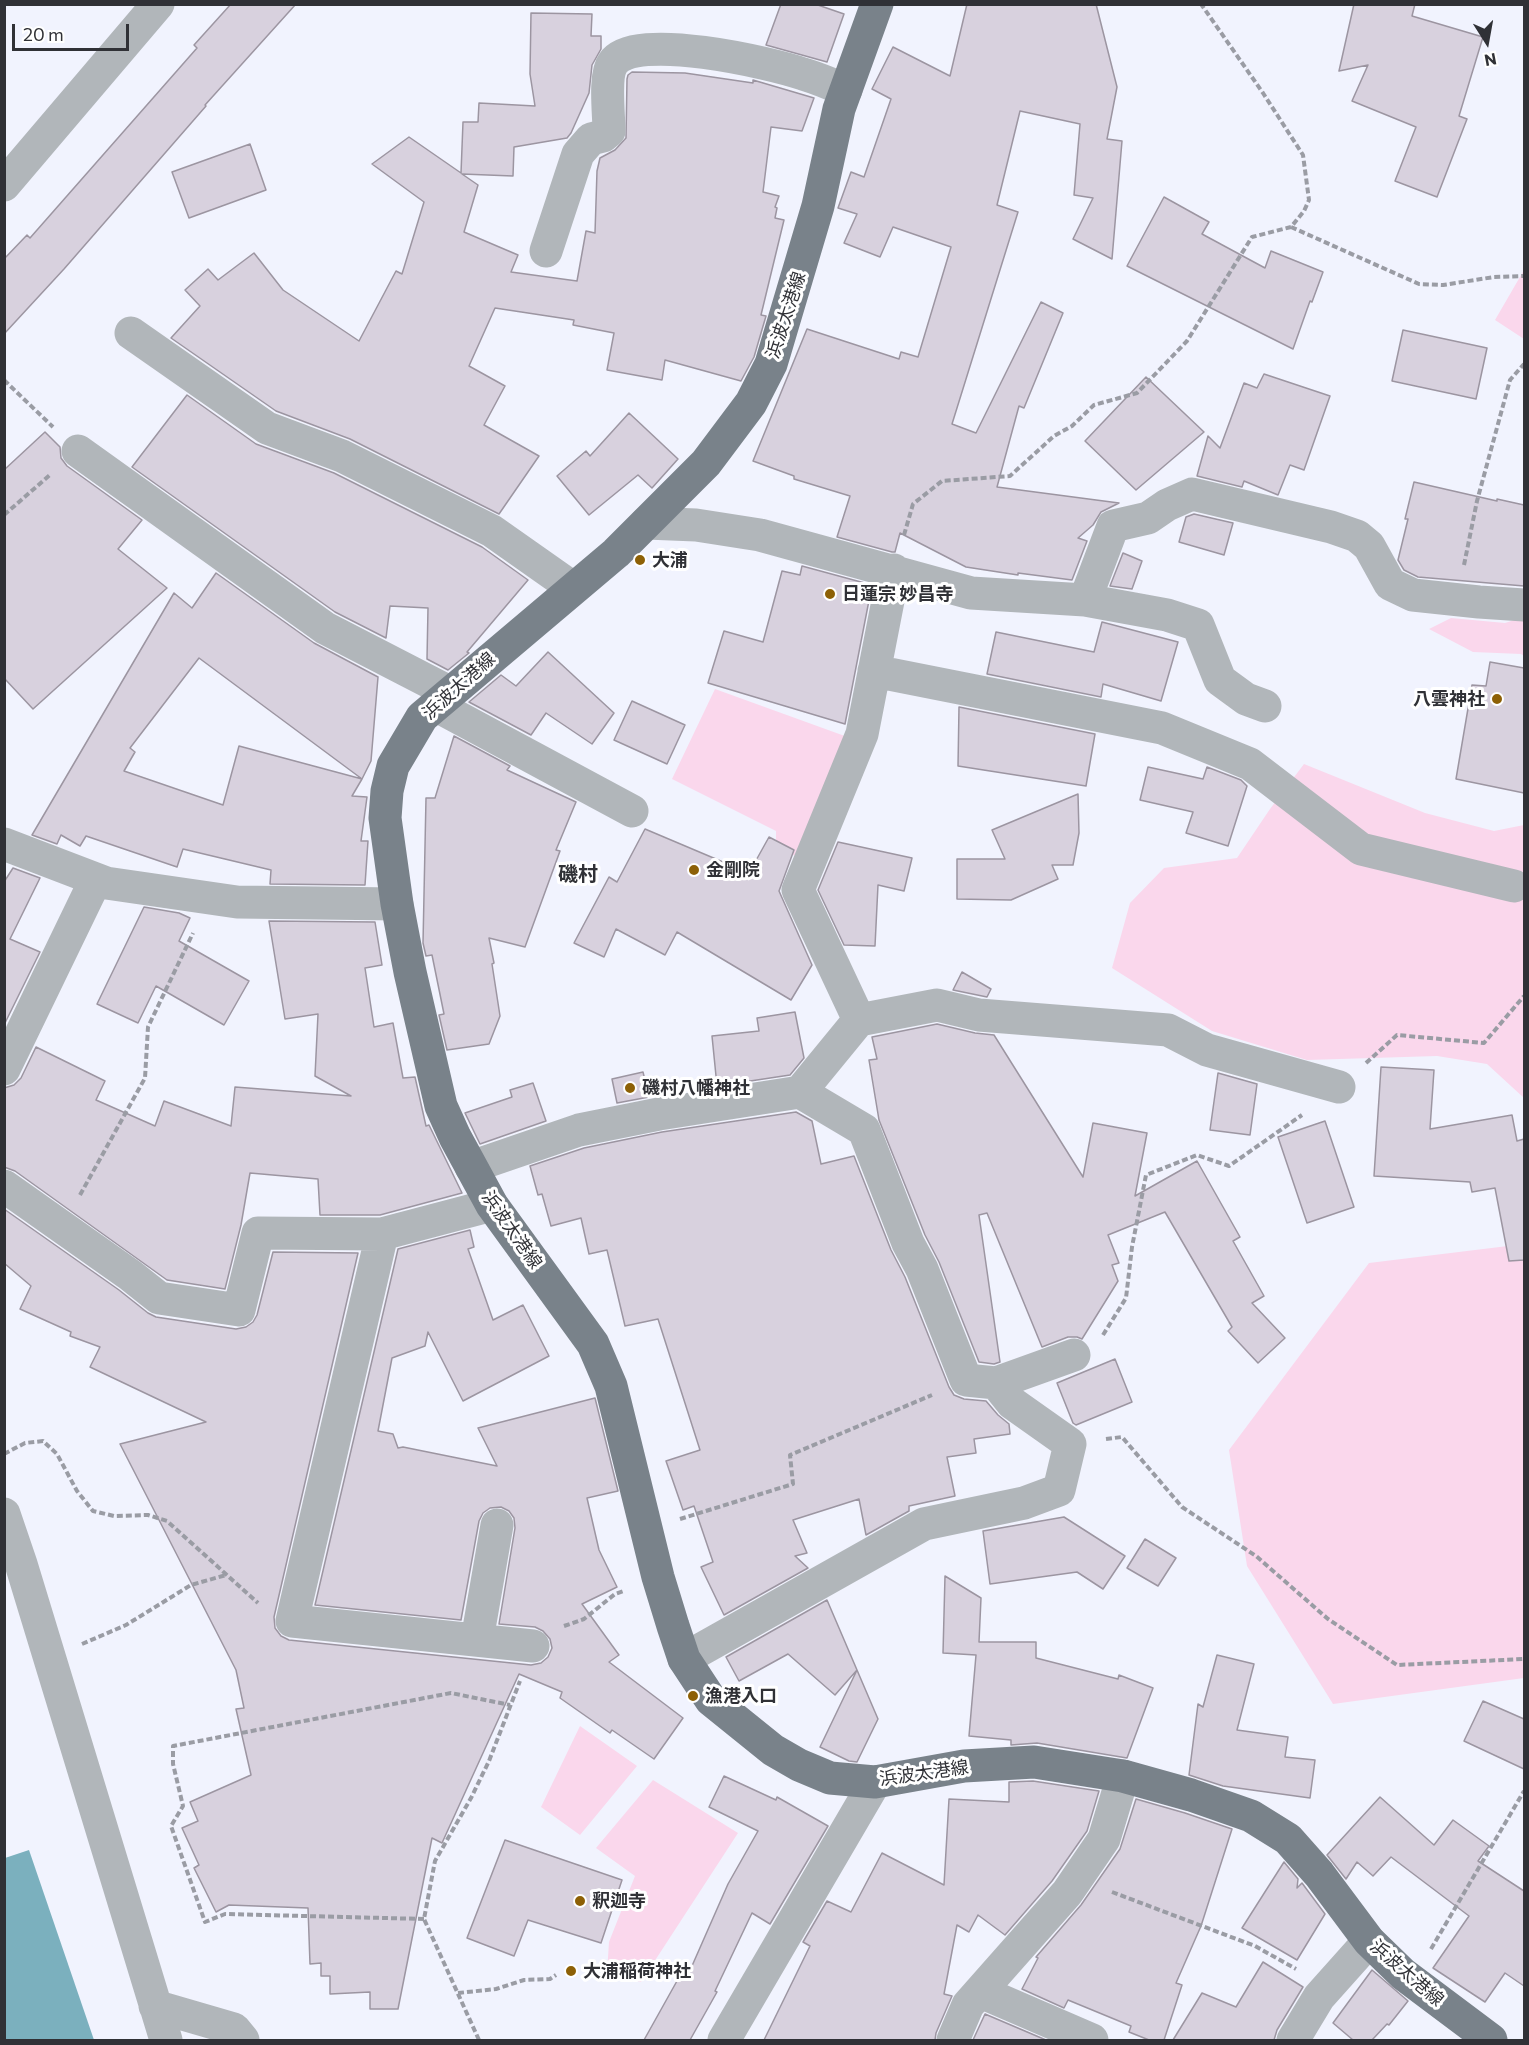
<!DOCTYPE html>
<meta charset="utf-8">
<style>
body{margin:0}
#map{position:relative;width:1529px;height:2045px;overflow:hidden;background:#f1f3fe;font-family:Commissioner,sans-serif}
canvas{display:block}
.frame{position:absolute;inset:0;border:6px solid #303136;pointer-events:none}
.north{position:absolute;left:1457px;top:12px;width:60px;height:60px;-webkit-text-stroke:4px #fff;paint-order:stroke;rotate:169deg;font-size:16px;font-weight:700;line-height:24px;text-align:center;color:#303136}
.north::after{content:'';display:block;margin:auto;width:21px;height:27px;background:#303136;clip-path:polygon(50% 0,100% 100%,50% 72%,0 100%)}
.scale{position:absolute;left:12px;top:24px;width:117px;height:27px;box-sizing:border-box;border:3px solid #303136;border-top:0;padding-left:8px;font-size:18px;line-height:21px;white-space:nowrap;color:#303136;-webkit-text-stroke:4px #fff;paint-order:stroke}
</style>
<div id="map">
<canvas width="1529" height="2045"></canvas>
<div class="frame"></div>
<div class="north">N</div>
<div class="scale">20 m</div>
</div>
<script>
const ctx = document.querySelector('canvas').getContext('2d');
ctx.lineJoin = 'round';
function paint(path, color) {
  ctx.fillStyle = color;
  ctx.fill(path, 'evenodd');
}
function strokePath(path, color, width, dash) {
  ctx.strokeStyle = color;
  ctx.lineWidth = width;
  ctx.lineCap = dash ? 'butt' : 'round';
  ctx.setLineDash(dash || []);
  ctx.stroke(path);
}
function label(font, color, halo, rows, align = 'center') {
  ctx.font = font + ' Commissioner,"Noto Sans JP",sans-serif';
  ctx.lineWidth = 6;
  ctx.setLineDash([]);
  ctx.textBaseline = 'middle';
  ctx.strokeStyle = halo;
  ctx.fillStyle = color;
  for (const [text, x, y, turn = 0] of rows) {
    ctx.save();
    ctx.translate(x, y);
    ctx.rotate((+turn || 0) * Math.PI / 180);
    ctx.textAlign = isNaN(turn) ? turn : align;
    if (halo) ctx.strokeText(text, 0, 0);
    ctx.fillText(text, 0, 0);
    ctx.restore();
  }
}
const green = new Path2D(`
 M1524,270V339L1495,320Z
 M1524,617V656L1521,654L1473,652L1429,629L1451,618L1505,623Z
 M715,689L853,739L803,859L776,848V831L672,779Z
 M1304,764L1425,813L1494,831L1524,825V1098L1487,1064L1437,1056L1307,1060L1212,1031L1112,968L1130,903L1164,868L1237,858L1270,809Z
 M1524,1244V1678L1333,1704L1247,1566L1229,1450L1369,1263Z
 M580,1726L637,1766L580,1835L541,1807Z
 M653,1780L738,1833L641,1982L607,1973L609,1942L635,1876L596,1848Z`);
const water = new Path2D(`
 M29,1850L94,2040H5V1858Z`);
const building = new Path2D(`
 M231,4H296L205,105L206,106L64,269L4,334V259L27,235L30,238L197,48L194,45Z
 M781,4H815L844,14L827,62L766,45Z
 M967,4H1096L1117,87L1107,139L1122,141L1112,259L1073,239L1093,198L1074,195L1080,124L1020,111L997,205L1018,212L952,424L976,433L1041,302L1063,313L1024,408L1019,406L997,487L1119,503L1101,512L1093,525L1078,538L1087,541L1072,580L1018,573V575L966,567L900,533L895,552H892L837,537L850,496L794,479V476L753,461L807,329L899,359L901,352L918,357L951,247L893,227L880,257L844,243L857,214L838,208L851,172L864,177L891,99L872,89L893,47L950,76Z
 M1354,4H1415L1412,16L1483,37L1459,116L1467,119L1437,197L1395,181L1416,127L1352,101L1368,65L1339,71Z
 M531,13L592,14L591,36H601V49L592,65L589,93L571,133L567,138L514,147L513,176L462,174L478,185L464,232L518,255L511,272L577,281L586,231L595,233L597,171L600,158L615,150L626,138L627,79L628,75L632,72L685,73L753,83V80L814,98L802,131L771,127L763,192L779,196L775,207L777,208L775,218L784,220L761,315L766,316L754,357L741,381L665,360L662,380L607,370L614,333L573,325L574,320L495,308L469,366L505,386L484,425L539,456L499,514L350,439L276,411L171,338L200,306L185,290L208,269L218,280L254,253L283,290L359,341L396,271L402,274L424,202L372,164L409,137L461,173L463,122H478L479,103L535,106L530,74Z
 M250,144L266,190L189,218L172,172Z
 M1164,197L1209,222L1202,234L1265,268L1271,251L1323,272L1312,302L1310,301L1293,349L1127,266Z
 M1403,330L1487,348L1476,399L1392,381Z
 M1264,374L1330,396L1304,470L1290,465L1278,495L1244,481L1242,487L1197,476L1208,436L1220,448L1244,383L1257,388Z
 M1146,377L1204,432L1136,490L1085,441Z
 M187,395L256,444L334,473L482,547L528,580L467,652L469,653L448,670L427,659L428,608L390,606L386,638L335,612L132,467Z
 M629,413L678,459L652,488L638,475L589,515L557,476L586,451L590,456Z
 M45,432L60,447L61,458L67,466L142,520L118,549L167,588L33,709L4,678V470Z
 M1414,482L1497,501V499L1524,505V586L1418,577L1404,570L1398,560L1408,519H1405Z
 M1194,514L1233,523L1224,555L1179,542L1186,517Z
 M1123,553L1142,561L1132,589L1110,586Z
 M802,566L872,585L845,724L708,683L724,631L763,642L782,571L800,575Z
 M216,573L314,643L378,677L371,761L362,779L199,658L130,748L135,752L124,771L223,805L239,746L362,779L352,796L367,797L361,841H368L365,885L270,884L271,870L183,849L177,867L86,836L80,846L61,835L57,844L32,835L174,593L192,608Z
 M1102,622L1178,642L1161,701L1103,684L1101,697L987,674L996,632L1094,652Z
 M548,652L614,713L592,744L546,713L531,735L469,702L501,675L516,686Z
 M1490,662L1524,668V793L1456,779L1472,685L1486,686Z
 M632,701L685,725L667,764L614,740Z
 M959,707L1095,734L1086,786L958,766Z
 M454,736L510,766L507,770L576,802L556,850L560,851L525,947L489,938L494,963L492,964L500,1016L489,1044L447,1050L439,1015L444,1014L432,955L426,956L423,943L426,798H435Z
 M1148,767L1203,779L1207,767L1241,780L1247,786L1228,846L1186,833L1193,812L1140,800Z
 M1078,794L1079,833L1073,865H1052L1058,879L1011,900L957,899V859H1005L992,830Z
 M645,829L749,873L769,837L794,850L779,891L812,965L791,1000L677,932L665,955L616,929L604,957L574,943L609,877L617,882Z
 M838,842L912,858L904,891L878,885L875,946L844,945L818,890Z
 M13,868L40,878L10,939L40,952L4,1025V882Z
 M144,907L179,913L190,918L179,941L249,981L224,1025L156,986L138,1023L97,1004Z
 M269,921L375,922L382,965L365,968L374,1027L393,1023L403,1078L415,1077L426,1126L429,1125L462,1193L380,1215H320L318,1179L250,1173L241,1225L225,1289L167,1280L15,1171L4,1167V1088L14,1085L21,1078L36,1047L105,1081L96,1100L155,1126L164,1101L231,1126L235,1087L351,1096L315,1076L318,1014L285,1019Z
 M962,972L991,989L987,997L953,990Z
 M795,1012L804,1058L790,1075L717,1086L712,1036L759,1031L757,1018Z
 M937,1024L975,1033L994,1035L1083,1177L1093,1123L1147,1133L1135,1196L1197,1161L1240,1237L1233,1241L1264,1296L1252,1303L1285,1338L1258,1363L1228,1331L1232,1327L1165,1212L1108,1235L1119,1263L1112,1265L1118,1281L1082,1339L1077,1337H1068L1042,1347L987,1213L979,1215L1000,1362L994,1364L979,1362L939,1262L925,1235L879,1120L869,1060L877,1059L872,1037Z
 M1381,1067L1434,1070L1430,1129L1512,1115L1517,1141L1524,1139V1260L1509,1261L1495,1188L1472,1192L1470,1182L1374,1176Z
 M643,1072L649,1097L617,1103L612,1079Z
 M1218,1073L1257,1084L1250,1135L1210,1130Z
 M533,1083L546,1121L480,1144L465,1113L512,1097L510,1090Z
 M796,1112L812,1121L821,1164L854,1156L891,1250L905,1277L949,1387L954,1395L964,1399L986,1401L998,1415L1009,1424L1010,1434L974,1439L976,1453L947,1457L955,1496L909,1506V1511L866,1535L859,1499L793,1520L807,1553L795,1556L808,1568L724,1615L701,1567L713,1562L694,1506L683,1510L666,1461L700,1450L658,1319L625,1326L607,1250L589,1254L581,1218L551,1226L542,1194L538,1195L530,1166L584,1148L662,1132Z
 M1325,1121L1354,1207L1307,1223L1278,1137Z
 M4,1209L119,1290L148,1313L156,1317L236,1329L246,1327L253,1322L257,1315L273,1252L358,1253L274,1617L275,1628L281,1636L289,1640L531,1665L541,1663L548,1657L552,1648L550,1639L543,1631L535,1627L499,1624L515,1528L514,1518L509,1511L501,1507L490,1508L483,1513L479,1521L461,1620L315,1605L398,1249L470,1230L474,1247L468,1249L493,1320L523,1305L549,1356L463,1401L428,1332L425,1346L392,1358L378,1431L393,1434L398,1448L403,1447L497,1466L478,1428L595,1398L618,1491L587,1498L599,1550L617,1587L582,1604L619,1655L609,1662L683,1718L654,1759L612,1730L610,1733L560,1698L562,1692L519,1674L442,1843L432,1838L398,2009H370V1992L330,1994V1976H321V1963L310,1964L308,1908L229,1905L216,1912L194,1868L199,1865L182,1828L198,1821L190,1802L251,1775L236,1709L244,1708L236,1670L120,1444L206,1422L90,1367L100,1347L70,1336L71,1332L20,1309L31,1286L4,1263Z
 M1115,1359L1132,1402L1076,1425L1073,1423L1057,1383Z
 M1064,1517L1125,1556L1103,1589L1077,1572L990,1584L983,1531Z
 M1145,1539L1176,1558L1158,1586L1127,1568Z
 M945,1576L981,1598L979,1642H1036V1658L1118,1679L1119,1675L1153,1688L1127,1758L1037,1743L1011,1745V1740L969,1736L976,1655L943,1653Z
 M827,1600L878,1719L857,1762L849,1761L820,1747L857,1670L835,1695L788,1654L739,1681L726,1657Z
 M1217,1655L1254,1664L1237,1730L1288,1737L1285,1757L1315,1760L1310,1798L1223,1786L1189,1775L1198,1704L1203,1707Z
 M1483,1701L1524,1719V1769L1464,1741Z
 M724,1776L776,1800L777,1797L828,1826L770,1924L752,1913L715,1991L717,1992L690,2040H644L682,1972L688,1975L728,1884L758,1831L709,1807Z
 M1033,1781L1099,1791L1087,1831L1052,1881L1005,1935L978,1915L969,1932L957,1925L944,1994L952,1996L936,2033L935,2040H764L810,1946L803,1942L827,1901L851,1912L882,1853L944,1885L949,1799L1009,1802V1782Z
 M1380,1797L1434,1845L1453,1820L1489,1846L1478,1861L1524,1891V1986L1505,1973L1485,2002L1433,1968L1469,1916L1391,1857L1373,1876L1357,1862L1346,1879L1327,1855Z
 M1136,1799L1185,1813L1232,1829L1201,1926L1176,1983L1182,1985L1164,2040H1149L1129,2032L1131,2026L1068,2000L1064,2008L1022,1989L1038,1958L1036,1957L1081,1905L1120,1849Z
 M505,1840L622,1880L601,1943L528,1920L514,1956L467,1938Z
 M1284,1862L1298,1879L1297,1888L1302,1883L1325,1914L1297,1960L1242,1928Z
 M1263,1962L1303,1987L1277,2030L1274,2040H1173L1202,1993L1236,2007Z
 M1372,1970L1408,2001L1389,2025L1387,2024L1372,2040H1353L1333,2023Z
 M985,2014L1046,2040H973Z`);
const path = new Path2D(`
 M1291,227L1419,284L1443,285L1494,277L1524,276
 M4,380L53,427
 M4,515L51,474
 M904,535L913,504L942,481L1010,476L1054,436L1072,426L1094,405L1137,393L1187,341L1252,237L1291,227L1304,211L1309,200L1303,155L1263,93L1201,4
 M1464,565L1477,501L1510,380L1524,364
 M1366,1063L1397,1035L1484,1043L1524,996
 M80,1195L145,1078L148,1027L193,933
 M1103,1335L1126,1298L1132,1247L1146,1175L1197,1155L1229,1166L1302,1115
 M1106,1439L1122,1437L1182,1507L1256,1556L1328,1619L1397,1665L1524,1659
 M4,1454L25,1443L43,1441L57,1454L77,1491L93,1511L114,1516L148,1515L167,1521L258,1603
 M680,1519L793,1484L790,1455L932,1395
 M564,1626L584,1619L615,1594L624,1591
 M82,1644L126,1625L191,1585L226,1575
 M1112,1892L1255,1946L1296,1969
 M424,1919L225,1914L205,1922L171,1826L183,1806L173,1764V1746L451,1693L510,1705
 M1431,1949L1524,1791
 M458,1993L496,1989L524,1980L550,1979L556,1975
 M479,2040L424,1919L435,1861L471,1798L489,1761L520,1681`);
const minor = new Path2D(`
 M4,185L158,4
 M546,251L578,154L591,139L603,136L609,131C609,115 604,75 613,63C634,31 771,63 803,74C818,78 832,85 846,90
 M131,333L267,428L342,456L492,531L573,588
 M78,451L325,628L449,692
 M646,523L696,525L760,535L971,593L1085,600L1167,615L1198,625L1220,680L1246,699L1265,706
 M1085,600L1113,526L1148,518L1167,505L1192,494L1331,527L1357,536L1369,546L1390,584L1413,595L1479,602L1524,605
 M874,671L1162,728L1250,764L1361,849L1514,886
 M435,705L632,811
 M4,844L106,883L237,902L397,904
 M859,1020L937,1005L979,1015L1168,1030L1207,1050L1339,1087
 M4,1069L96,879
 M800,1092L864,1130L908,1243L922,1269L966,1380L996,1383L1074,1355
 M471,1167L579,1130L659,1114L800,1092L859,1020L798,890L862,734L894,570
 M4,1186L130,1275L159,1298L239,1310L258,1233L382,1234L492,1205
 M382,1234L292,1621L533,1646
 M4,1514L21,1564L166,2040
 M477,1640L497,1525
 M684,1659L924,1524L1024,1503L1059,1490L1070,1444L1012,1403L996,1383
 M981,1992L1092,2040
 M155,2006L234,2029L243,2040
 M724,2040L875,1782
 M953,2040L968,2005L1067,1893L1104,1839L1123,1776
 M1293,2040L1319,1997L1369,1941`);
const major = new Path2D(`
 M877,4L839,109L818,206L771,364L751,403L706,463L616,553L422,717L393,766L387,791L385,818L397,904L410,972L441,1106L455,1137L492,1205L593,1344L611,1386L658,1577L673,1626L684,1659L711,1700L773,1750L799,1765L830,1778L875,1782L964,1766L1034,1762L1123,1776L1191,1795L1251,1816L1288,1839L1319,1874L1369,1941L1403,1974L1491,2040`);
const markers = [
 [640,560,6,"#8d6006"],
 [830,594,6,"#8d6006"],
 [1497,699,6,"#8d6006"],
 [694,870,6,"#8d6006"],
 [630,1088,6,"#8d6006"],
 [693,1696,6,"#8d6006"],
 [580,1901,6,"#8d6006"],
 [571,1971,6,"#8d6006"]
];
const streetNames = [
 ["浜波太港線",786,315,-72],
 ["浜波太港線",459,686,-42],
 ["浜波太港線",512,1230,55],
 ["浜波太港線",924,1773,-8],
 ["浜波太港線",1407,1973,41]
];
const poiNames = [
 ["大浦",652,560],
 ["日蓮宗 妙昌寺",842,594],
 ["八雲神社",1485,699,"right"],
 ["金剛院",706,870],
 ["磯村八幡神社",642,1088],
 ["漁港入口",705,1696],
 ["釈迦寺",592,1901],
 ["大浦稲荷神社",583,1971]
];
const neighbourhoodNames = [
 ["磯村",578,874]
];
paint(green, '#fad7ec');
paint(water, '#7bb0be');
paint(building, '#d8d1de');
strokePath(building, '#9c95a1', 1.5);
strokePath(path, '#9a9ca4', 4, [6, 3]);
strokePath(minor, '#b1b6ba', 33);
strokePath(major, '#79828a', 33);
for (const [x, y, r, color] of markers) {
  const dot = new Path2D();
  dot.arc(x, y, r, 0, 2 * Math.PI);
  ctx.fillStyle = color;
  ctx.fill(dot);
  strokePath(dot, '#fff', 2);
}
label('18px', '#303136', '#fff', streetNames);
label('bold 18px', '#303136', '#fff', poiNames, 'left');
label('bold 20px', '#303136', '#fff', neighbourhoodNames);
</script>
